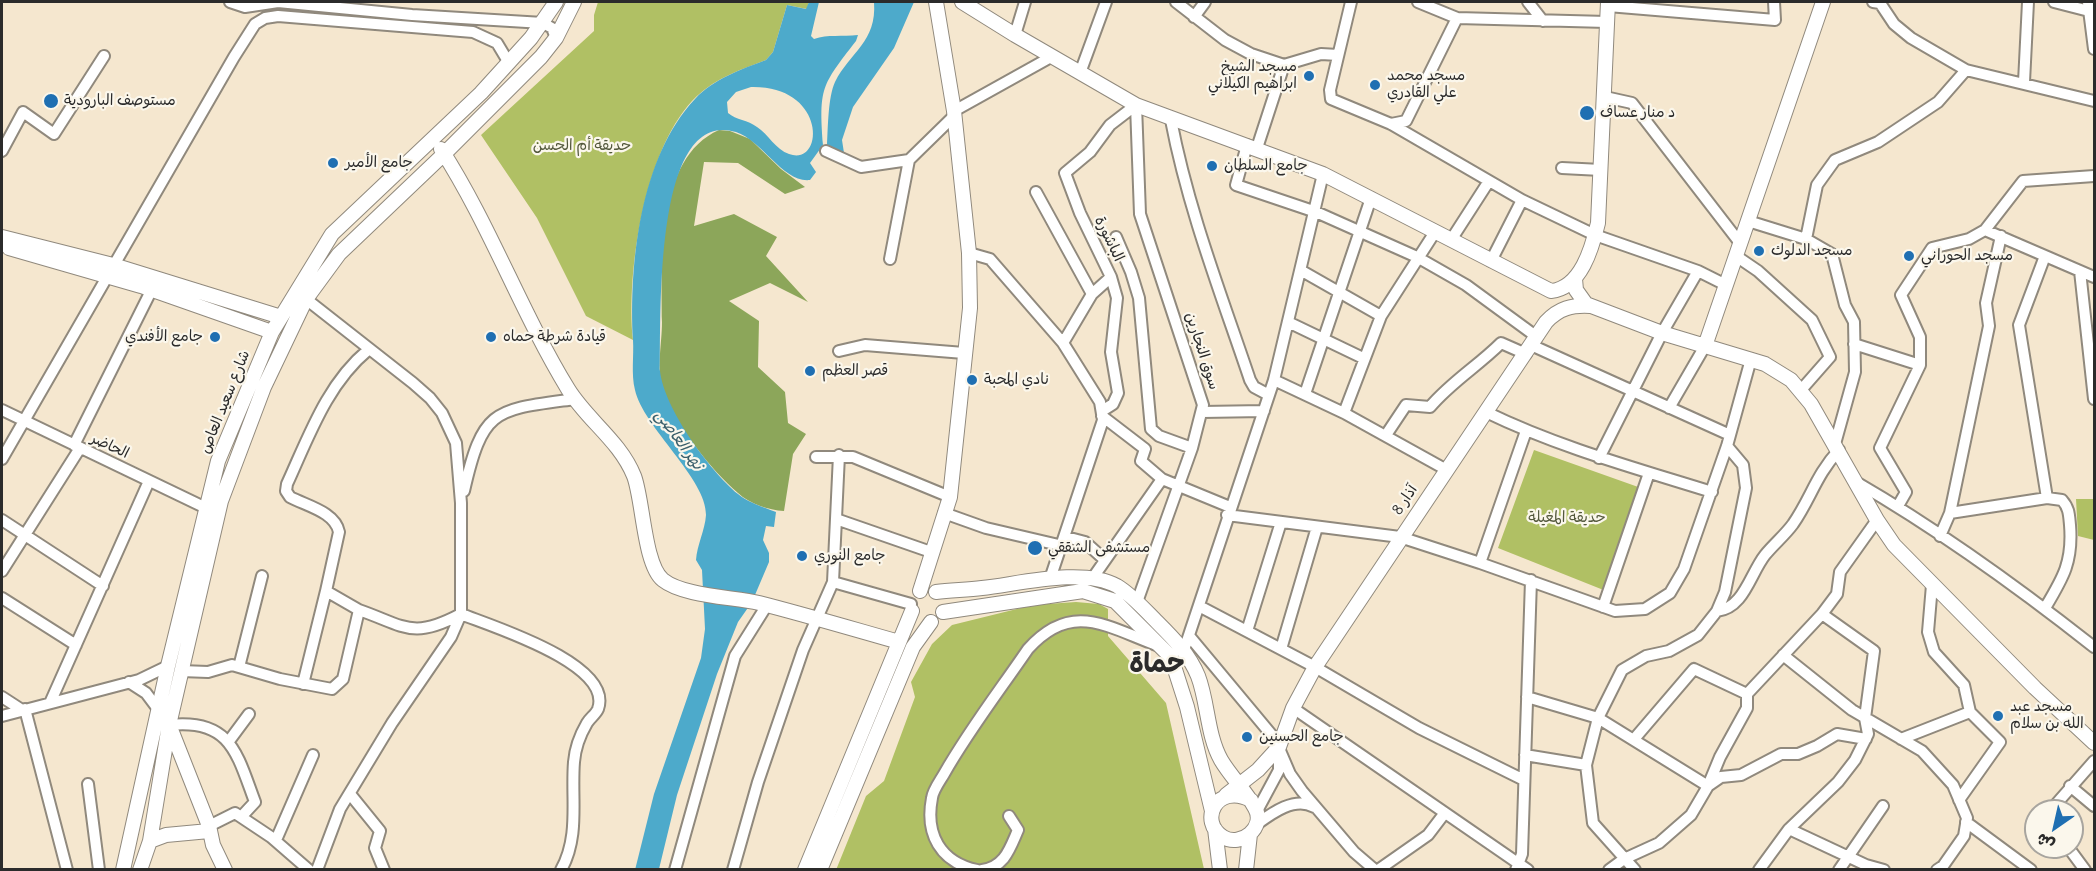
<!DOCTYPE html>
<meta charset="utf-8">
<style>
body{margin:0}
#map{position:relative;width:2096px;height:871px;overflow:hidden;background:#f5e7cf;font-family:Delius,"Playpen Sans Arabic",sans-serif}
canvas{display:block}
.frame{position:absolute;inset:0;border:3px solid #2b2b2b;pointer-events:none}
.north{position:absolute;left:2024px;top:799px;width:60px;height:60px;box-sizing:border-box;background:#fbf7ec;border:2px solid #a8a59f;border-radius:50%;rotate:214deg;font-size:16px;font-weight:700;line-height:24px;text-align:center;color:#2b2b2b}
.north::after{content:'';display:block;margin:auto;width:21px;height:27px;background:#1f6fb2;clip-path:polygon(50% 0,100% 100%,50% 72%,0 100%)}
</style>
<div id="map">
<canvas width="2096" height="871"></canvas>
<div class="frame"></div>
<div class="north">ش</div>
</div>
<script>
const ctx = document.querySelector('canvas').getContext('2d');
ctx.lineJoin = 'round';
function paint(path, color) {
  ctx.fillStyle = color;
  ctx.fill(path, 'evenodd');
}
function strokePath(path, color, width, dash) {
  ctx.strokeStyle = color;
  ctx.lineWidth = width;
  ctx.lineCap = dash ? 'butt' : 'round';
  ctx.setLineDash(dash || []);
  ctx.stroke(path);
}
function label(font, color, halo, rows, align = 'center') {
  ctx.font = font + ' Delius,"Playpen Sans Arabic",sans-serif';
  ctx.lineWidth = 4.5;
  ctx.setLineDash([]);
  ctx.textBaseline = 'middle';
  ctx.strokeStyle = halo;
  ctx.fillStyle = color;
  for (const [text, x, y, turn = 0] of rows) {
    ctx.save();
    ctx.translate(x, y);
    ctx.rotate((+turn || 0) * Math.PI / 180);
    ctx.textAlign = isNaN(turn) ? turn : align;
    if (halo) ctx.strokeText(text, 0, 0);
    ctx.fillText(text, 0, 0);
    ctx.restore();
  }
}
const green = new Path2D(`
 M598,2H809L807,9L787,5L773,52L766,60C742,69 716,78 697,96C645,145 626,271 633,340L586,316L537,218L481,135L594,31V15Z
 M1534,450L1641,488L1606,591L1498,548Z
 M2076,499H2094V540L2078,536Z
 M1076,602L1099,604L1108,609V636L1166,703L1204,869L836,870L866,796L884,781L915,697L911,682L932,644L952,625L1033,605Z`);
const forest = new Path2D(`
 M719,130L730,131L750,139L781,169L805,187L785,194L738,163L704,162L694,226L734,214L777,237L766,256L808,302L770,283L729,301L759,321L758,367L785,392L788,423L806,434L793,454L784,511C768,510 750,504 738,493C712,471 673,422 663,390C656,369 662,344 662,322C662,264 655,158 719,130Z`);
const water = new Path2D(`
 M809,2H819L811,36L814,39C828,34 842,37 858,35L856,41C821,86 819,88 823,145L810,163L816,172L810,180C783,183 763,141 736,132C651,106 662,327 660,371C664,408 709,470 738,494C749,503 763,507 776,512L774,527L766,526L763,540L769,553V562L752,602L738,622L717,674L677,795L659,869L635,870L654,794L701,658L705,629L702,570L696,560C697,545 705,530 706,515C707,479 643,427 635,390C631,374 634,356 633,340C629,264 640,157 695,99C713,79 742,69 766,60L773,52L787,5L806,9ZM751,87C827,85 825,167 789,154C776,150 768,134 757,127C748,120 736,120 728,113L727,102L736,92Z
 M874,2H914L894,48L853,107L842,140L844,153L827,145C828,128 828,97 835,82C850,52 877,42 874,2Z`);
const minor = new Path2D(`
 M230,2L245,7L278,2L412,15L543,23L552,28L556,38
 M1176,2L1225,40L1251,54L1284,65L1321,54L1338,55
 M1351,2L1330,90L1331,99L1391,124L1522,200L1595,235L1698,271L1726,285
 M1418,2L1457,18L1607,22
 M1528,2L1543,21
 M1873,2L1880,3L1894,24L1911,38L1966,70L2094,101
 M2054,2L2089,11
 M2088,2L2094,49
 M1608,6L1775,20L1774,2
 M1194,17L1205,2
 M1015,35L1025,2
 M1080,73L1106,2
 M2024,82L2028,2
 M1605,97L1632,103L1740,243
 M1136,105L1140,214L1203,405L1192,448L1137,602
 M954,111L1051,57
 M1171,120C1188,209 1221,294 1250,380L1254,387L1269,395
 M1391,124L1406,121L1457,18
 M1247,145L1236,185L1316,212L1417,257L1466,285L1537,337
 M1257,148L1284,65
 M2,151L23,112L54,134L104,56
 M826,151L861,167L909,160L955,115
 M1562,168L1601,170
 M1036,192L1092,294
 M1748,221L1806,239L1832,254L1845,305L1854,322L1855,372L1835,444
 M1985,230L2094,277
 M1116,237L1131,272L1139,298L1151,429L1159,436L1192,448
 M1806,239L1817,185L1835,160L1878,142L1938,102L1966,70
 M1451,240L1489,181
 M969,253L990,259L1063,343L1100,402L1103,420L1050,579
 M1736,256L1758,271L1812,320L1830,357L1801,390
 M890,259L909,160
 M1491,261L1522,200
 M1302,271L1381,316
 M2080,271L2094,399
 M306,299L413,383L430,398L442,413L456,443L461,503V614L451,637L392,723L340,809L317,870
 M1288,322L1363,358
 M1063,343L1092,294L1111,277
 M1854,344L1920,365L1880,448L1906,492L1898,506
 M1531,345L1730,435
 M839,351L865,345L964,353
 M1920,365V337L1901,295L1932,248L1969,239L1985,230L2023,181L2094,176
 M1274,380L1344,413L1445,469
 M1305,394L1371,198
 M1669,408L1705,346
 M2,410L206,508
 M1102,411L1113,404L1118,393L1111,352L1117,298L1111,277L1080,213L1065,173L1090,152L1110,125L1136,105
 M1202,412L1264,411
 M1486,412C1558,447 1635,468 1712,492
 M1344,413L1381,316L1435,232
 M1102,416L1145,449L1141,461L1162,479L1230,507
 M1386,435L1406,405L1430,407C1451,382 1478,366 1501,343L1526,354
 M74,445L152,289
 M816,457H853L950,497
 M1599,458L1662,333L1698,271
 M2,459L234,57L255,24L265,18L278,16L473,32L497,43L509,63
 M1856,482C1939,530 2019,588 2094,647
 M464,491C483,407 495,410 575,399
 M944,513L986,528L1063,546
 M1950,513L2047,498L2019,325L2045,256
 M1227,515L1400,537L1480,563L1615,611L1645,609L1670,593L1684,569L1727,446L1751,359
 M836,519L931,552
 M2,520L103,586
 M1940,536L1950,513L1989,326L1986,303L2001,236
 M1066,537L1085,542L1105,560
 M1480,563L1526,431
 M2,571L80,448
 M1092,579L1162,479
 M833,582L911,604
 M1932,585L1928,632L1934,652L1964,685L1970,712L2000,742L1959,800
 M326,591L339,532C335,512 307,506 290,497L286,491L287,484C309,436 327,384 368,350
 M2,598L76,645
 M1199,606L1315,667L1419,728L1524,780
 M1603,607L1649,473
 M2045,608C2063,578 2073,562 2070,525C2069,514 2069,508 2062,500L2047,498
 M1717,611C1744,608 1750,574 1765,555C1774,544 1785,535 1793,524C1811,498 1816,475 1839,450
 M1247,631L1281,522
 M1190,637L1275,739L1290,774L1302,791L1354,852L1375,870
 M1281,649L1317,527
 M1184,650L1274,380L1323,174
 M1783,655L1852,710L1922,751L1953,785L1967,818L1964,836L1943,866L1937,870
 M239,667L262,576
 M181,671L208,672L232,665L280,679L332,689L343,679L359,610C405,626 412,640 461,614C491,626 614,664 598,709C596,714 590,718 587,723C580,735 575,749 574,762C571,799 580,836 561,870
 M129,682L146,693L158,709
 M303,684L326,591L359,610
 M2,697L22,710
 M1527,697L1598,718L1708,786L1721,777L1741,775L1781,754H1798L1817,746L1837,734L1866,739
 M50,703L149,481
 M1293,708L1528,870
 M25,709L67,870
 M2,716L139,680L168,666
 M169,725C231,718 237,754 255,802L241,817
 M1635,738L1694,669L1747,694
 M1901,739L1970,712
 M229,741L249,714
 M1525,755L1586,765
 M88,784L99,870
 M2070,786L2094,806
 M350,794L380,831L375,848L384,870
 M1257,811L1279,770V753
 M2050,811L2094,761
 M1966,822L2031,870
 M1257,824C1272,813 1295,796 1314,807
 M209,826L235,813L271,837L309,870
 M1789,829L1866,865L1884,870
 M276,840L313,755
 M2068,847L2085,870
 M675,870L735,656L767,605
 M733,870L758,782L803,650L833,582L839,455
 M977,870C940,862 925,834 932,798C933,790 940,781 944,774C969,730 1000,690 1028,649C1072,600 1107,627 1159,646
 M982,870C1005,867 1010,848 1018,830L1009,816
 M1378,870L1428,835L1444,814
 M1516,870L1522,854L1531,580
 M1609,870L1624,859L1659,843L1691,815L1708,786L1720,757L1747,708V694L1822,614L1837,594L1840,572L1877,520
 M1635,870L1593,823L1586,765L1598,718L1622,670L1646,656L1669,651L1698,635L1717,611L1725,592L1746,488L1743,465L1727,446
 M1759,870L1789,829L1838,782L1855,760L1868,734L1865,718L1874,651L1822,614
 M1839,870L1883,806`);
const major = new Path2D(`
 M962,2L1015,35L1136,105L1323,174L1551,291C1581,288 1592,248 1598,223L1608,2
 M441,149C490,225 521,312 568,389C587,420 620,441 634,476C643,499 644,565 663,580C683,596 733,597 759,603C806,615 853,629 899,642
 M2,237L113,265L281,317
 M9,248L141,286L272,332
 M1575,279L1576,290L1586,304L1662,333L1765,364L1791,380L1811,404L1877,520L1894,545L2035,688L2094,743
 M1705,346L1823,2
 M920,591L950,497L970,308L969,253L954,111L936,2
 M936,592C951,590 967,590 982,588C1019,584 1083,567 1117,586C1132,595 1145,610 1157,622C1174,639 1189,654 1198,676C1208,702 1207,735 1221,760C1231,777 1246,791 1255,808C1266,827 1241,848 1223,837C1198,822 1216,782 1251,800
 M943,612L1083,591L1115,601L1171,657L1187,707L1212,811
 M170,727L209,826L213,845L225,870
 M1226,795L1258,770L1279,747L1293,708L1315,667L1546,322C1559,308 1572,305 1590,306
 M1215,829L1220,870
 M150,841L166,835L209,831
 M123,870L168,666L218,461L272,332L332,234L481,93L531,38L556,2
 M140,870L150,841L169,725L221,501L264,387L306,299L339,254L444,154L541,57L556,38L574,2
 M805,870L912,611
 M820,870L913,647L931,622
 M1246,870L1250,834`);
const markers = [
 [1309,76,6,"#1f6fb2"],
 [1375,85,6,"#1f6fb2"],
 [51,101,8,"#1f6fb2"],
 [1587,113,8,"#1f6fb2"],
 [333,163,6,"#1f6fb2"],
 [1212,166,6,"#1f6fb2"],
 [1759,251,6,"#1f6fb2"],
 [1909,256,6,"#1f6fb2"],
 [215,337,6,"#1f6fb2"],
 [491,337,6,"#1f6fb2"],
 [810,371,6,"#1f6fb2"],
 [972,380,6,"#1f6fb2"],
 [1035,548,8,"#1f6fb2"],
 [802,556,6,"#1f6fb2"],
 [1998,716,6,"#1f6fb2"],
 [1247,737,6,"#1f6fb2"]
];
const poiNames = [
 ["مسجد الشيخ",1297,67,"right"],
 ["ابراهيم الكيلاني",1297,84,"right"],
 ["مسجد محمد",1387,76],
 ["علي القادري",1387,93],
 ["مستوصف البارودية",64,101],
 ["د منار عساف",1600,113],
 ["جامع الأمير",345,163],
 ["جامع السلطان",1224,166],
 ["مسجد الدلوك",1771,251],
 ["مسجد الحوراني",1921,256],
 ["جامع الأفندي",203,337,"right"],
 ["قيادة شرطة حماه",503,337],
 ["قصر العظم",822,371],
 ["نادي المحبة",984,380],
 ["مستشفى الشققي",1048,548],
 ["جامع النوري",814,556],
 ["مسجد عبد",2010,707],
 ["الله بن سلام",2010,724],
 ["جامع الحسنين",1259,737]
];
const parkNames = [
 ["حديقة أم الحسن",582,146],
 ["حديقة المغيلة",1567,518]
];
const streetNames = [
 ["الباشورة",1109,239,64],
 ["سوق النجارين",1202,351,72],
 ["شارع سعيد العاص",225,402,-68],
 ["الحاضر",110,446,25],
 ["8 آذار",1405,500,-56]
];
const waterNames = [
 ["نهر العاصي",679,440,54]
];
const townNames = [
 ["حماة",1157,664]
];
paint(green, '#b0c064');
paint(forest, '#8ca65a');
paint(water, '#4daacb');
strokePath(minor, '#90897d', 14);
strokePath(major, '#90897d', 16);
strokePath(minor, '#fff', 10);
strokePath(major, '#fff', 14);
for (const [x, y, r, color] of markers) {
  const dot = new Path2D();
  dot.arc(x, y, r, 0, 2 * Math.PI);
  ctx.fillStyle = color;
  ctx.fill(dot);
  strokePath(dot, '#fbf7ec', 2);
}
label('15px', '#2b2b2b', '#fbf7ec', poiNames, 'left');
label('15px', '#53583c', '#fbf7ec', parkNames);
label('15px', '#2b2b2b', '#fbf7ec', streetNames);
label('italic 16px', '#395e6b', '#fbf7ec', waterNames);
label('bold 27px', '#2b2b2b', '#fbf7ec', townNames);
</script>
